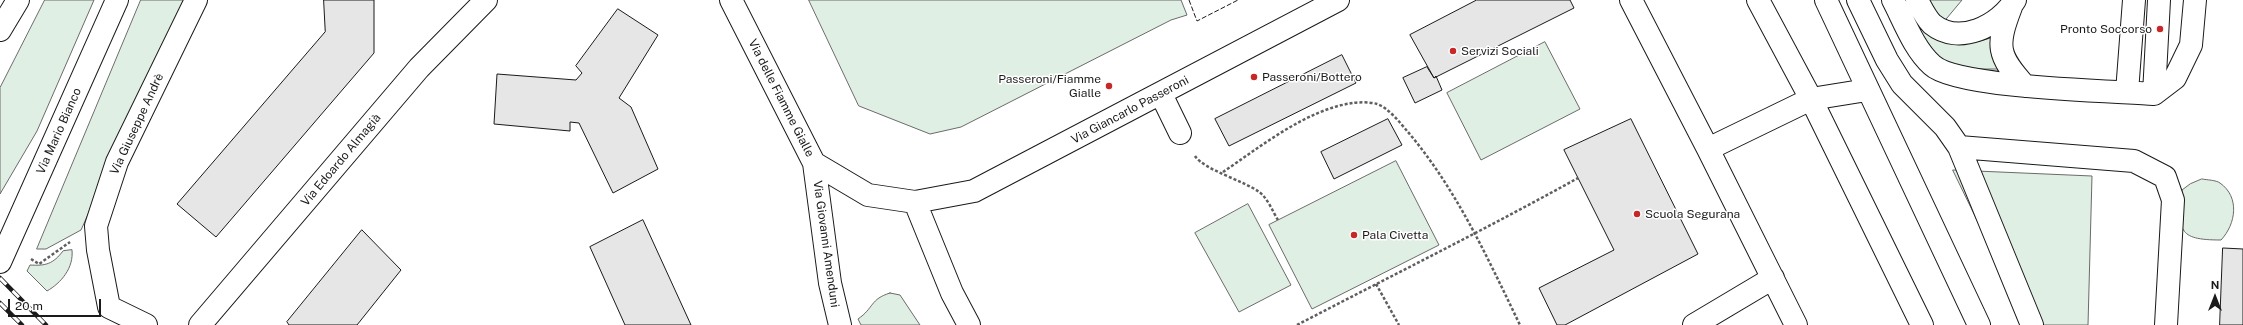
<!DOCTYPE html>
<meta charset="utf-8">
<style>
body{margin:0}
#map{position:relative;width:2243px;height:325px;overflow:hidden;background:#fff;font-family:"Public Sans",sans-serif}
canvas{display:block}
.north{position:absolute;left:2195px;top:277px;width:40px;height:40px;-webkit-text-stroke:3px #fff;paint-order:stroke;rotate:0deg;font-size:11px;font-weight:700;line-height:16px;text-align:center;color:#1a1a1a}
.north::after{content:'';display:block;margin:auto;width:14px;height:18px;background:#1a1a1a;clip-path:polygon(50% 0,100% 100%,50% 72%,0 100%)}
.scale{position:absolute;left:8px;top:299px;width:93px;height:18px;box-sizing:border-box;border:2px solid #1a1a1a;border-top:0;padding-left:5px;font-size:12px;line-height:14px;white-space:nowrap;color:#1a1a1a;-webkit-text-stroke:3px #fff;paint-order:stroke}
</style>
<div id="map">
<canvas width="2243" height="325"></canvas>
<div class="north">N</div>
<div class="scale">20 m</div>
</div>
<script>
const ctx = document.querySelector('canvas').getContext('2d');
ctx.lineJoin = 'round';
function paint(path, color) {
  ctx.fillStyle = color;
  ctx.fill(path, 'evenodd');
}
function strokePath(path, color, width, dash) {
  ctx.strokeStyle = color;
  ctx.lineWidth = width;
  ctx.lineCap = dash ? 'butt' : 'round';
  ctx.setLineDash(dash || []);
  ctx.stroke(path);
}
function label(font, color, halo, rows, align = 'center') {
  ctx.font = font + ' "Public Sans",sans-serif';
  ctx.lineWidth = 3;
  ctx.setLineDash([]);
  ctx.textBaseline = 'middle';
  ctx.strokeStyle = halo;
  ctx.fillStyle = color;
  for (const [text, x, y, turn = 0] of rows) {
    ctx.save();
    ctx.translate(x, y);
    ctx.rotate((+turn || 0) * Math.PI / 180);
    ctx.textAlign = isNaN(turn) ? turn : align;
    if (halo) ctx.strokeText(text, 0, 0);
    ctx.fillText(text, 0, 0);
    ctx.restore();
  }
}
const green = new Path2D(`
 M45,0H94L37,131L0,194V88Z
 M141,0H185L81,230L46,249H37Z
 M809,0H1181L1187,15L1171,20L961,127L930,134L859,106Z
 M1919,0H1962L1937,30Z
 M1914,24C1944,47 1958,48 1994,37L2005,69H1951L1935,59Z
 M1545,42L1580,109L1481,160L1447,93Z
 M1396,161L1439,245L1312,309L1269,225Z
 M1953,170L2092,176L2088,325H2023L1992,251Z
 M2202,179C2207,180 2216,180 2220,183C2240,197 2236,224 2221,240C2176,240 2179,230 2182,190L2190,184Z
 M1248,204L1291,285L1239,312L1195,233Z
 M72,250C74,268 61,283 47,291L27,271L30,265C46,266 53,264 63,251Z
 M890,293L900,295L920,325H861L858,319C874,308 870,299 890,293Z`);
const building = new Path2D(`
 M324,0H374V53L216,237L177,204L325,32Z
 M1477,0H1570L1574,8L1434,78L1410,35Z
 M618,9L658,35L619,98L631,107L658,169L613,193L579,123L570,122V131L494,124L497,74L576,80L582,73L576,66Z
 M1342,55L1356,83L1229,146L1215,119Z
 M1427,67L1434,78L1436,76L1442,90L1415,103L1403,78Z
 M1388,119L1402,145L1334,179L1321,152Z
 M1631,119L1698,254L1565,325H1557L1539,288L1614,250L1564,150Z
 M643,220L691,325H625L590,247Z
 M362,230L401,270L357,325H289L287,322Z
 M2223,248L2243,249V325H2220Z`);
const path = new Path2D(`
 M1195,156C1204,170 1245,181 1259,192C1267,197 1273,212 1278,220
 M1223,172C1260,147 1307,109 1353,103C1359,102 1371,102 1377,104C1389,108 1400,123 1408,132C1457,190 1487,257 1520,325
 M31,259L39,264L70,242
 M1376,284L1399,325
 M1297,325C1391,276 1486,229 1578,178`);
const minor = new Path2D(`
 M731,0L814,163L868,195L915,202L974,191L1338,0
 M1631,0L1708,149L1796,325
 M1758,0L1811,99L1922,325
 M1826,0L1979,325
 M1858,0L1887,60L1902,84L1945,127L1959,147L2032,325
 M1893,0C1904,21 1914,49 1932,65C1956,88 2113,91 2154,94L2175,78L2191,45L2195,0
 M1917,0C1921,8 1926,18 1932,24C1959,46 1999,26 2015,0
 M2011,7C1996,46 1997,55 2025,86
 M0,30L18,0
 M2127,92L2134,0
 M1161,94L1180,133
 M2154,94L2159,0
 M1959,147L2134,161L2165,177L2173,200L2166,325
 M1708,149L1811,99L1867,90
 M814,163L830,283L840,325
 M915,202L952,293L969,325
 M0,262L117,0
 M146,325L109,307L98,250L96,226L117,162L196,0
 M200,325L419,68L486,0
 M1694,325L1773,278`);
const rail = new Path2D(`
 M0,278L46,325
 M0,303L22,325`);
const fence = new Path2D(`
 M1189,0L1197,21L1238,0`);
const markers = [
 [2160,29,4,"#c62828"],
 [1453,51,4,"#c62828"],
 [1254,77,4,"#c62828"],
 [1109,86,4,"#c62828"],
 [1637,214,4,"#c62828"],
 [1354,235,4,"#c62828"]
];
const poiNames = [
 ["Pronto Soccorso",2152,29,"right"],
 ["Servizi Sociali",1461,51],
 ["Passeroni/Bottero",1262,77],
 ["Passeroni/Fiamme",1101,79,"right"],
 ["Gialle",1101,93,"right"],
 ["Scuola Segurana",1645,214],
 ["Pala Civetta",1362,235]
];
const streetNames = [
 ["Via delle Fiamme Gialle",781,98,63],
 ["Via Giancarlo Passeroni",1130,110,-28],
 ["Via Giuseppe Andrè",137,124,-65],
 ["Via Mario Bianco",59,131,-66],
 ["Via Edoardo Almagià",341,160,-50],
 ["Via Giovanni Amenduni",826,244,82]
];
paint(green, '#e0efe3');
strokePath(green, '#6a6a6a', 1);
paint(building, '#e6e6e6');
strokePath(building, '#1a1a1a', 1);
strokePath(minor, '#1a1a1a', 24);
strokePath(path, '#5f5f5f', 2.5, [3, 2]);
strokePath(minor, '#fff', 22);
strokePath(rail, '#1a1a1a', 4.5);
strokePath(rail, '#fff', 3, [9]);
strokePath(fence, '#1a1a1a', 1, [5, 2]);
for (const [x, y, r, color] of markers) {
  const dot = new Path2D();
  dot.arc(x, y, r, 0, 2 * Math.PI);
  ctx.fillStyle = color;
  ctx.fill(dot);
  strokePath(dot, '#fff', 1.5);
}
label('12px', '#1a1a1a', '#fff', poiNames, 'left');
label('12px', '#1a1a1a', '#fff', streetNames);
</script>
